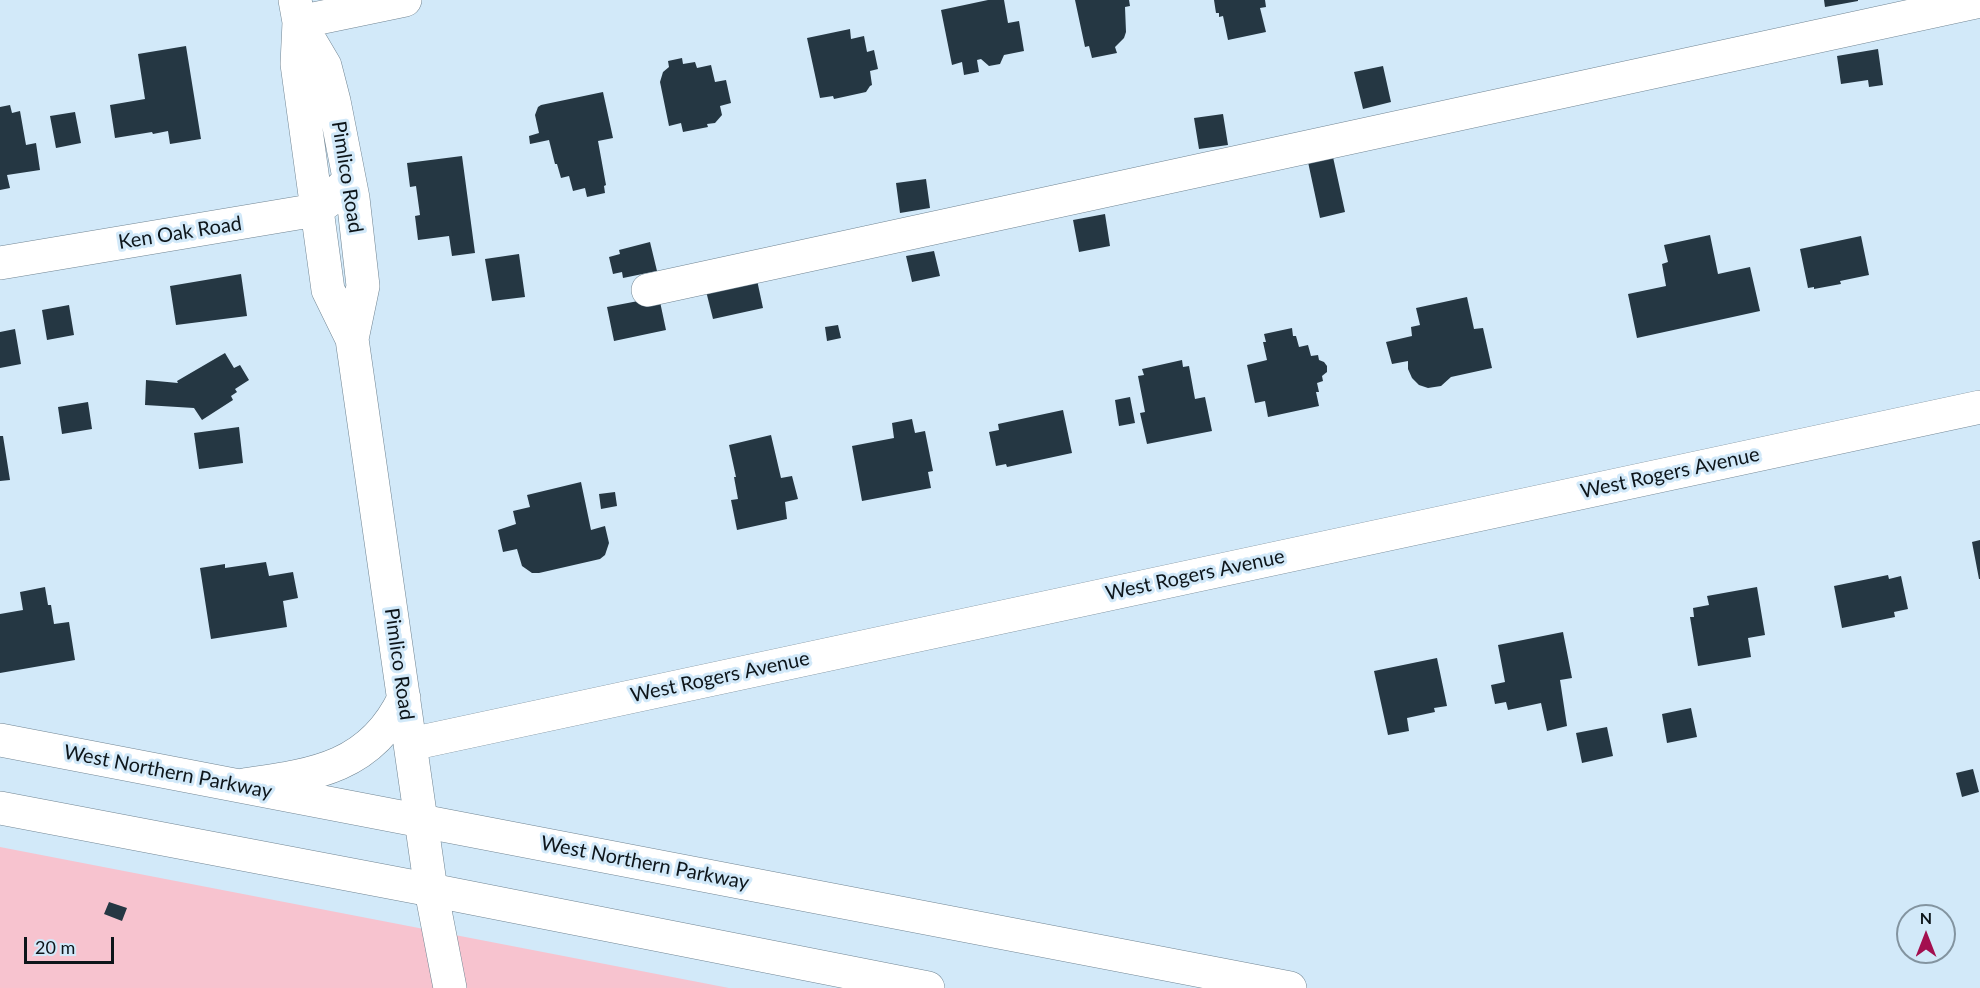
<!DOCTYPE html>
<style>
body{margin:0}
#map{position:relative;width:1980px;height:988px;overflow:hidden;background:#d2e9f9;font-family:Lato,sans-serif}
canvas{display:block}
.north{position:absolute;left:1896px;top:904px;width:60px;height:60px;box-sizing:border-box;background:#d2e9f9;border:2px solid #8394a0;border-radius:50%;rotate:0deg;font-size:16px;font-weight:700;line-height:24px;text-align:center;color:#0d151a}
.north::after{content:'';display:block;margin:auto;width:21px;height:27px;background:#a30f4f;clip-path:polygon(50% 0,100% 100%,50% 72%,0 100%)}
.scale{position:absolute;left:24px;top:937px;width:90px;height:27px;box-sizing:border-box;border:3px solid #0d151a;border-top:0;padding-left:8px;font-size:18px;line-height:21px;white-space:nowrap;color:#0d151a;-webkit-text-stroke:4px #d2e9f9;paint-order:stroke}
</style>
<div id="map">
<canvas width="1980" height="988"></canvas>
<div class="north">N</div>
<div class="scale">20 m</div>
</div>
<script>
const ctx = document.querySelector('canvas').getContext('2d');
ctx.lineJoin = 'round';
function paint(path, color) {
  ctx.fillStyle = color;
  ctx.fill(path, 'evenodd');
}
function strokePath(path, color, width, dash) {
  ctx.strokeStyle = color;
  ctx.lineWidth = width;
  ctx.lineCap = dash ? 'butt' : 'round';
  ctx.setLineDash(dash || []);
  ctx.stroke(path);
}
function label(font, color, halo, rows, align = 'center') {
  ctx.font = font + ' Lato,sans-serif';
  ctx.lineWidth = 6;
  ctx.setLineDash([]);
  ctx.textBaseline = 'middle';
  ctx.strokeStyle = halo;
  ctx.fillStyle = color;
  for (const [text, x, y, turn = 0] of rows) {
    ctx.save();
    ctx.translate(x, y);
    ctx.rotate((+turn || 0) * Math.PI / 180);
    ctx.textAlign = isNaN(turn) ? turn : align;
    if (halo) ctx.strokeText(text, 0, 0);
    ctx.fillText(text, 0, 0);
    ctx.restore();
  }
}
const green = new Path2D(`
 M0,847L729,988H0Z`);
const building = new Path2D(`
 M988,0H1004L1008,23L1019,21L1024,51L1004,55L1000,64L989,66L981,59L977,60L979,72L964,75L962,62L952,65L941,10Z
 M1075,0H1129L1130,6L1125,7L1126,32L1124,38L1115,47L1117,53L1092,58L1089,46L1085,47Z
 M1214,0H1265L1266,7L1260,8L1266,32L1228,40L1223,16L1219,17V13H1216Z
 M1824,0H1858V1L1825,7Z
 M850,29L851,39L864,36L867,52L874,50L878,69L870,71L872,85L870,86L866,92L834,99L833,96L820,98L807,38Z
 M186,46L201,139L170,144L168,131L153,134L152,132L115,138L110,105L145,99L138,54Z
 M1878,49L1883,85L1869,87L1868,80L1841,84L1837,56Z
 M682,58L683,64L695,62L697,68L711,65L715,82L726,80L731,103L720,106L722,115L715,123L707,124L708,127L683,132L681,123L669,126L660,82L663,72L669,67L668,61Z
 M1383,66L1391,102L1363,109L1354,72Z
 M603,92L613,138L598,141L606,185L604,186L605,193L587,197L585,188L573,191L569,176L561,178L557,164H555L549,140L530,144L529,136L539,133L535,115L538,107L541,105Z
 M10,105L12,113L20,111L26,145L36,143L40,170L7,175L10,188L0,190V107Z
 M75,112L81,143L56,148L50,116Z
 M1223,114L1228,145L1199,149L1194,118Z
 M462,156L475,253L452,256L449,236L418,240L415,216L420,215L416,186L410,187L407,163Z
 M1333,157L1345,212L1320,218L1308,162Z
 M926,179L930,208L900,213L896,183Z
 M1105,214L1110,246L1079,252L1073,220Z
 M1710,235L1718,274L1750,267L1760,311L1637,338L1628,294L1666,286L1662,264L1668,262L1664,245Z
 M1861,236L1869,275L1840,281L1841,284L1814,289V287L1808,288L1800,249Z
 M650,242L657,271L623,278L622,272L613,274L609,257L620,254L619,250Z
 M934,251L940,276L912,282L906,256Z
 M519,254L525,297L492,301L485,259Z
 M241,274L247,316L176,325L170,286Z
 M757,280L763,308L713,319L706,291Z
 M659,297L666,330L614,341L607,307Z
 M1467,297L1474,329L1483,328L1492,368L1451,377L1441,386L1428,388L1419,385L1412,378L1408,369V361L1392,364L1386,342L1412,336L1411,327L1420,325L1416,308Z
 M69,305L74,335L47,340L42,310Z
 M838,325L841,338L827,341L825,327Z
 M1292,328L1293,336H1296L1299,347L1308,345L1311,356L1318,355L1319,360L1324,362L1327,366V372L1322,376L1323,381L1317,383L1319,392H1316L1319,406L1268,417L1265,401L1255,403L1247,365L1267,360L1263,342H1266L1264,334Z
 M15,329L21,364L0,368V332Z
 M225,353L234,368L240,365L249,380L235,389L237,392L231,396L233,400L202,420L194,408L145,405L146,380L178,383L177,381Z
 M1182,360L1183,367L1189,366L1195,399L1205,397L1212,431L1147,444L1140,413L1145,412L1138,376L1144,375L1142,369Z
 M1130,397L1135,423L1119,426L1115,400Z
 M88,402L92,429L62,434L58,407Z
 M1063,410L1072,453L1007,467L1006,464L996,466L989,432L999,430L998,424Z
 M912,419L915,433L925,431L933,471L928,472L931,488L862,501L852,446L894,438L892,423Z
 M239,427L243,463L199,469L194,433Z
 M771,435L781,478L792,476L798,499L785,502L787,519L737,530L731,500L738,499L734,477H736L729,445Z
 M0,436H3L10,480L0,481Z
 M581,482L591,530L605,526L609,543L605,555L600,559L539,573H532L522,566L517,549L503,552L498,530L516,524L513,511L530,507L527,495Z
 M615,492L617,506L601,509L599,494Z
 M1980,540V579H1979L1972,542Z
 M266,562L269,576L293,572L298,598L283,601L287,627L211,639L200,568L225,564V568Z
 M1888,575L1889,579L1901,576L1908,609L1894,612L1895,617L1842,628L1834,586Z
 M45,587L48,605H51L54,624L69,622L75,660L0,673V614L23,610L20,592Z
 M1757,587L1765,635L1748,638L1751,657L1698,666L1690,617H1694L1693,608L1709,605L1707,596Z
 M1563,632L1572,678L1560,680L1567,726L1547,731L1541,703L1508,710L1506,702L1495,704L1491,685L1505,682L1498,645Z
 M1437,658L1447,706L1434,708L1435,712L1407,718L1409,731L1388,735L1374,671Z
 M1691,708L1697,737L1667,743L1662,714Z
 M1607,727L1613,756L1582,763L1576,733Z
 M1973,769L1979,792L1962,797L1956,773Z
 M109,902L127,908L122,921L104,914Z`);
const minor = new Path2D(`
 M295,0L299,22L297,64L328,290L352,339L431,890L450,988
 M299,22L325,66L334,101L353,198L363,286L352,339
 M299,22L405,0
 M0,263L316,210L332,198L348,181
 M648,290L1980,1
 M411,744L1980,407
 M244,785C313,775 371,768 404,698`);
const major = new Path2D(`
 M0,740L1290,988
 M0,808L431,890L928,988`);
const streetNames = [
 ["Pimlico Road",347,177,81],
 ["Ken Oak Road",180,233,-9],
 ["West Rogers Avenue",1670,473,-12],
 ["West Rogers Avenue",1195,575,-12],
 ["Pimlico Road",399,664,82],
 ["West Rogers Avenue",720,677,-12],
 ["West Northern Parkway",168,772,11],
 ["West Northern Parkway",645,863,11]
];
paint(green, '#f7c3cf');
paint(building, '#253743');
strokePath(minor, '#718593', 34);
strokePath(major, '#718593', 34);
strokePath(minor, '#fff', 33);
strokePath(major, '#fff', 33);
label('20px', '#0d151a', '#d2e9f9', streetNames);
</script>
